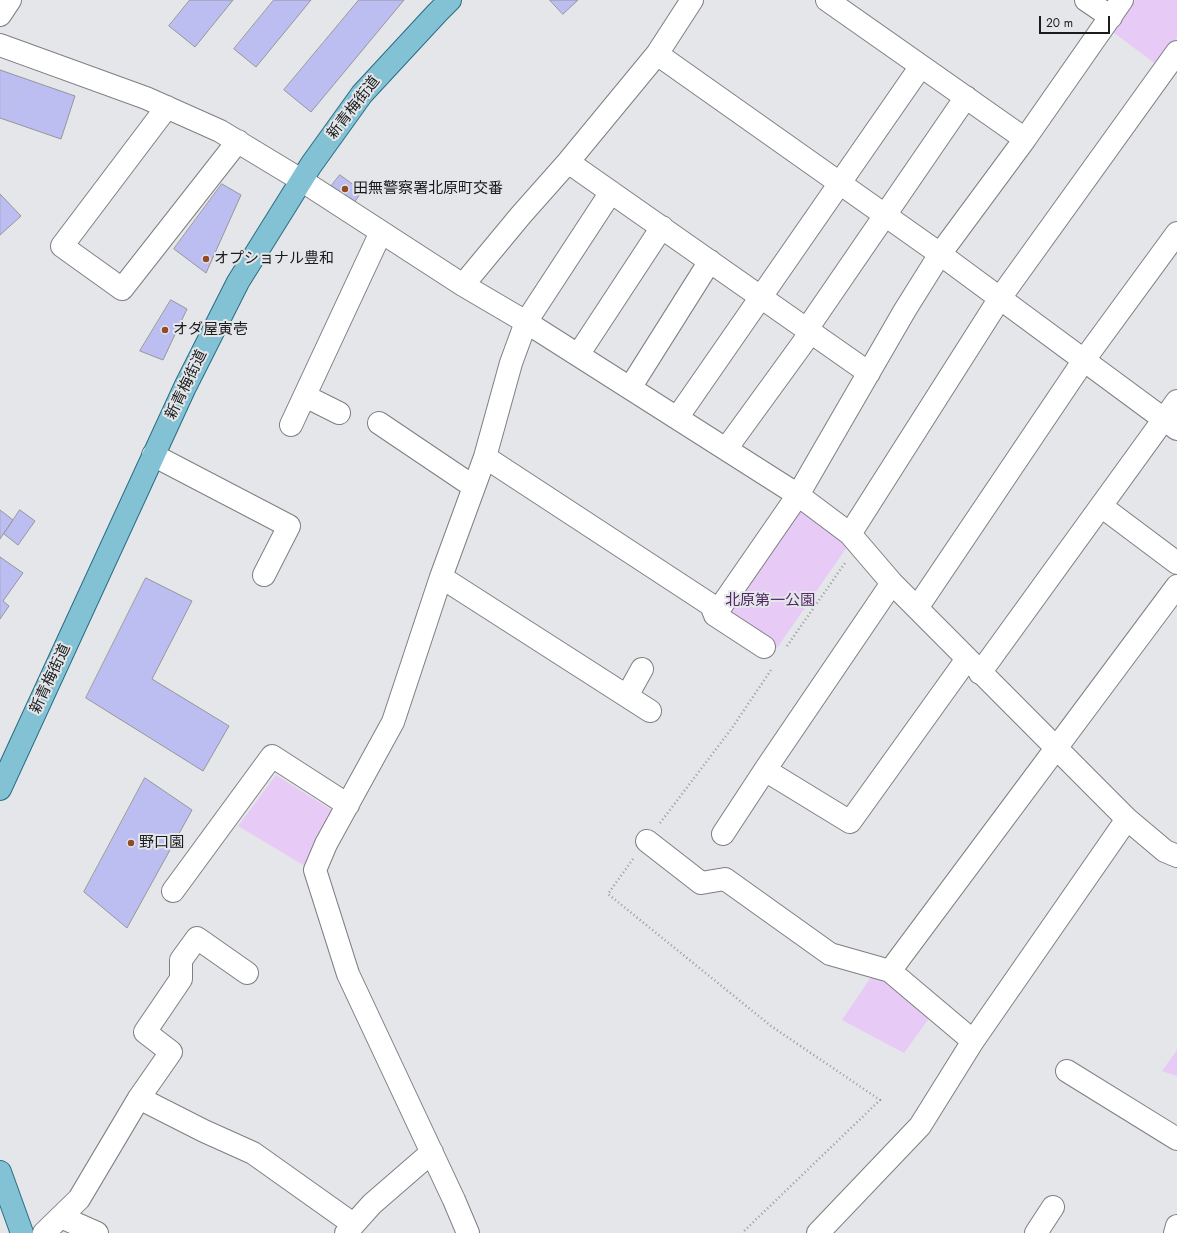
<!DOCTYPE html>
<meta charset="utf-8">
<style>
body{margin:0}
#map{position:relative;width:1177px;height:1233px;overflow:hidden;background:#e4e6e9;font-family:Jost,sans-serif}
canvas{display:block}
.scale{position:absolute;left:1039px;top:16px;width:71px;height:18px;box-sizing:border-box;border:2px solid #1a1b1c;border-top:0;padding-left:5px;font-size:12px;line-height:14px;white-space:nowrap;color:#1a1b1c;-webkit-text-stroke:3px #e4e6e9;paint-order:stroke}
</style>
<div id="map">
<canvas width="1177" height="1233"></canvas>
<div class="scale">20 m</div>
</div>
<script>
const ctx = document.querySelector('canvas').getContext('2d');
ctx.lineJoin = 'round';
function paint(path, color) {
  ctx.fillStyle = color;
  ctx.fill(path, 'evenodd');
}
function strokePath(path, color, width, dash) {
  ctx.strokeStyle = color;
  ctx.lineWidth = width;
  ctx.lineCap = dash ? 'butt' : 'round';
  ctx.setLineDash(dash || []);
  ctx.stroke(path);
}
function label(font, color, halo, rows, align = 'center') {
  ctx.font = font + ' Jost,"Noto Sans JP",sans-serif';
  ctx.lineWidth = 4;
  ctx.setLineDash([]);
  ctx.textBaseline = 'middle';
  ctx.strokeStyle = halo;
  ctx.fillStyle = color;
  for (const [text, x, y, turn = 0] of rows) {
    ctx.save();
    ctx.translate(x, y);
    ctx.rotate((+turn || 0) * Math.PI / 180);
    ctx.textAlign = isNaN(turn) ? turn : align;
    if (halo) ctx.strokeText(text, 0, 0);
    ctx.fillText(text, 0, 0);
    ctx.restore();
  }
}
const green = new Path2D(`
 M1135,0H1177V38L1157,65L1113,32Z
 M802,501L849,544L777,648L721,612Z
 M276,775L338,814L310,869L238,826Z
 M871,977L885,978L932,1014L904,1053L842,1020Z
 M1177,1050V1076L1162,1071Z`);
const building = new Path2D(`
 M190,0H233L195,47L169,26Z
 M274,0H311L256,67L234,49Z
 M359,0H404L311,112L284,90Z
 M550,0H578L563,14Z
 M0,70L75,96L61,139L0,118Z
 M340,175L362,191L352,206L329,189Z
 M222,184L241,195L206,273L174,249Z
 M0,194L21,216L0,235Z
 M171,300L187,309L163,360L140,351Z
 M0,510L13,520L0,539Z
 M20,510L35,521L18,545L4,534Z
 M0,557L23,573L3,601L9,606L0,619Z
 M146,578L192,601L152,679L229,726L203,771L86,698Z
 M145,778L192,810L127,928L84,892Z`);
const path = new Path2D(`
 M787,646L845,563
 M660,823L732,728L771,670
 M633,859L608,894L771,1026L880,1100L742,1233`);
const minor = new Path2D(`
 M827,0L1025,139
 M1086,0L1111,17
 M0,15L10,0
 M0,45L146,98L220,131L301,180L463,285L526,322L798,495L850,534L892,583L1127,819L1165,851L1177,856
 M657,54L940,254L1177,429
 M167,107L62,246L122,289L238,141
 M568,162L869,373
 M463,285L521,215L568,162L657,54L692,0
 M807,329L966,97
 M578,355L662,227
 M630,388L710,261
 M305,396L339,413
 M677,418L921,66
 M379,423L474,487
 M291,425L381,232
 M726,449L811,332
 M153,455L289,526L264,575
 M485,457L711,605L715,615L764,647
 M1101,506L1177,563
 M850,534L1000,298L1177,52
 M441,577L650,711
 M892,583L765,770L850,822L967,659
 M917,608L1084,360L1177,233
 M715,615L798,495L905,310L940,254L1025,139L1122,0
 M980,673L1177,401
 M627,696L642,669
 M723,834L765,770
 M647,841L701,883L725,879L830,954L890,971L973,1041
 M173,891L272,756L348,805
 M890,971L1177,586
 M1067,1071L1177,1139
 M139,1098L204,1131L253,1153L353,1224
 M61,1217L97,1233
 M44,1233L79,1199L139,1098L171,1052L145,1032L181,979V960L197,938L247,973
 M346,1233L372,1204L432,1152
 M468,1233L454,1200L348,974L315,870L326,844L393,722L441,577L485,457L511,363L526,322L611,192
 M818,1233L920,1126L973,1041L1127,819
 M1036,1233L1053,1207
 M1175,1233L1177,1226`);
const major = new Path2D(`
 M0,789L185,387L238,282L311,165L362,94L437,13L450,0
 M0,1172L22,1233`);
const markers = [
 [345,189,4,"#924b25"],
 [206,259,4,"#924b25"],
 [165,330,4,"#924b25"],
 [131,843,4,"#924b25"]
];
const streetNames = [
 ["新青梅街道",354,108,-52],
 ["新青梅街道",187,385,-64],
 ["新青梅街道",51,679,-65]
];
const poiNames = [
 ["田無警察署北原町交番",353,189],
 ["オプショナル豊和",214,259],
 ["オダ屋寅壱",173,330],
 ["野口園",139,843]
];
const parkNames = [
 ["北原第一公園",770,601]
];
paint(green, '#e7caf5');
paint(building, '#bcbdf1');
strokePath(building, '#969699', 1);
strokePath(minor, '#7d7f82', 24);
strokePath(major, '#296d82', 24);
strokePath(path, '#96989a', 2.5, [1, 3]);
strokePath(minor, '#fff', 22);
strokePath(major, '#83c2d5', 22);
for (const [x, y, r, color] of markers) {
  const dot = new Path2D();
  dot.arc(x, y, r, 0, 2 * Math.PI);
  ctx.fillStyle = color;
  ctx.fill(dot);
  strokePath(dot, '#e4e6e9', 1.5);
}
label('15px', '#1a1b1c', '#e4e6e9', streetNames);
label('15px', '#1a1b1c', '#e4e6e9', poiNames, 'left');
label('15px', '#522a63', '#e4e6e9', parkNames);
</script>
